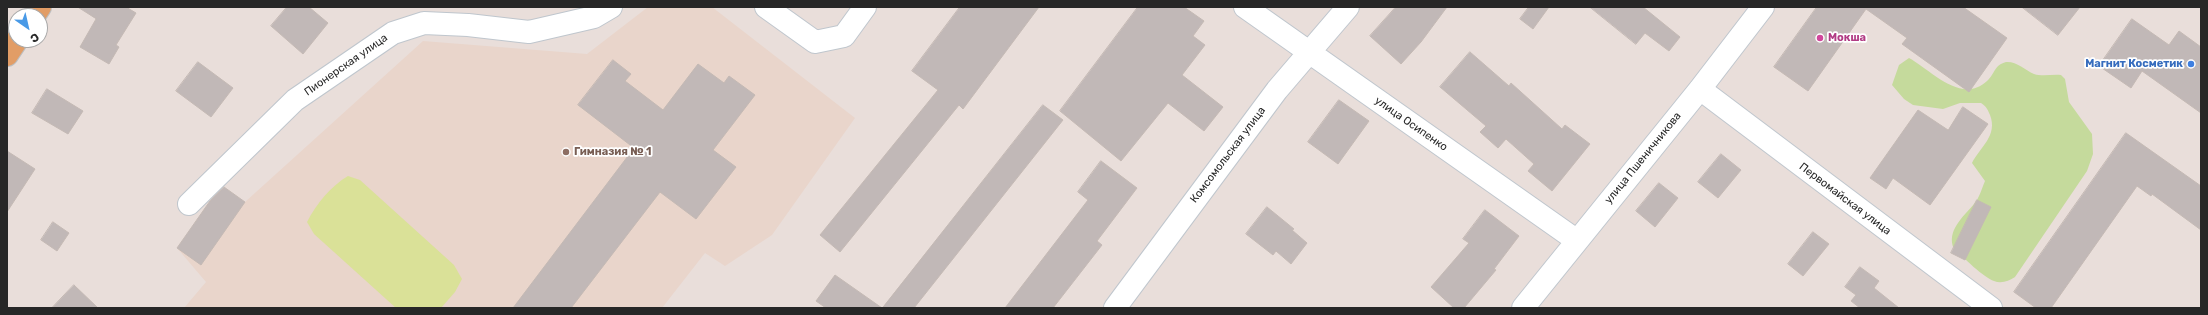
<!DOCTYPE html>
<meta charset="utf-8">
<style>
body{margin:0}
#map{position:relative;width:2208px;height:315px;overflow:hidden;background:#e9deda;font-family:Rubik,sans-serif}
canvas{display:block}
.frame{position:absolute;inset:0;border:8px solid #272727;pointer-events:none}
.north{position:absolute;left:8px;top:8px;width:40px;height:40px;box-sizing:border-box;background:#fff;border:1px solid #a9a9a9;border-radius:50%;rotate:146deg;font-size:11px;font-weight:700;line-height:16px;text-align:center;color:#272727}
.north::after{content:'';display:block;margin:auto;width:14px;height:18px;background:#499ae7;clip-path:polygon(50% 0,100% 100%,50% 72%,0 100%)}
</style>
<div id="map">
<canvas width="2208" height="315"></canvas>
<div class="frame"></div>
<div class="north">С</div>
</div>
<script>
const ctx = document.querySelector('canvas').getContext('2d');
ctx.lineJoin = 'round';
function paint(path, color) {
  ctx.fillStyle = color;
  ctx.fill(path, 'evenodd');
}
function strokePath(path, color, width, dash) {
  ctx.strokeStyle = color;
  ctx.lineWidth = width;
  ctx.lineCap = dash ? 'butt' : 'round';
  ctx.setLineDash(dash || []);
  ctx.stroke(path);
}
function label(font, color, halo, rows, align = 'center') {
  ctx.font = font + ' Rubik,sans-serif';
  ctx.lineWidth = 3.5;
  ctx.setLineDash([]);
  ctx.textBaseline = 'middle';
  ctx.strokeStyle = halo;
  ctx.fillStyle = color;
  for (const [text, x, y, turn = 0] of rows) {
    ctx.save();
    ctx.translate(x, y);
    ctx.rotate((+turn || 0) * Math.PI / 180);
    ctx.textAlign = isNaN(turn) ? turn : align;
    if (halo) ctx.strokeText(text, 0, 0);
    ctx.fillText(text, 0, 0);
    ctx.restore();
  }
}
const education = new Path2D(`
 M648,7H712L855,118L772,235L725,266L705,253L662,308H184L206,282L177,248L221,185L245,202L423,41L587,54Z`);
const green = new Path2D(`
 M1909,58C1931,70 1961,105 1987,81C1995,74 1994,65 2006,62C2016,61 2025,70 2034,74C2043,77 2052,74 2061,75L2065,79L2069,102L2092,134L2093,154L2087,171L2015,277C2009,281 2001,284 1994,281C1984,278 1963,257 1954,249C1946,231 1963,217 1974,204C1979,199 1982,188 1985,181L1972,163C1980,147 1998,136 1990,115C1988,110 1986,106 1981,103H1960L1943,109L1913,105L1904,99L1892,85L1899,65Z`);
const pitch = new Path2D(`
 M348,176L360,180L454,265L462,279L455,292L441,308H396L314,234L307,222C316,204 331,186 348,176Z`);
const building = new Path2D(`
 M78,7H126L136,13L116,45L119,47L109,64L80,47L96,19Z
 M287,7H309L328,23L303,54L271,26Z
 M960,7H1039L963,109L959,105L840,252L820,235L938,90L912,71Z
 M1138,7H1184L1204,21L1193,36L1205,45L1182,75L1223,107L1204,131L1168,103L1121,161L1060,111Z
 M1396,7H1447L1421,42L1401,64L1370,36Z
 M1529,7H1549L1533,29L1520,19Z
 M1590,7H1643L1680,37L1669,51L1645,33L1636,44Z
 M1817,7H1963L2007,38L1969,92L1902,44L1907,38L1866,9L1808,91L1774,67Z
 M2022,7H2080L2058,35Z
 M2132,19L2169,45L2179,31L2201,47V113L2142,71L2131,88L2099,66Z
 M1470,52L1509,86L1511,83L1562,129L1565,125L1590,144L1552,191L1528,171L1534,164L1506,139L1498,148L1480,132L1486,126L1440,87Z
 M613,60L631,74L625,81L663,110L698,64L724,83L729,76L755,95L713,150L736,167L696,219L660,192L571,308H513L634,148L578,105Z
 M198,62L233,88L211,117L176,91Z
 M47,89L83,111L68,134L32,113Z
 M1339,100L1369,121L1338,164L1308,142Z
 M1043,105L1063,120L914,308H826L816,301L835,275L882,308Z
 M1963,107L1988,124L1930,205L1893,178L1886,189L1870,178L1918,110L1948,130Z
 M2126,133L2201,186V230L2152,194L2151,196L2137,186L2051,308H2036L2014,292Z
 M7,151L35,169L7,212Z
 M1721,154L1741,170L1718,198L1698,182Z
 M1101,161L1137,188L1097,241L1102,245L1053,308H1005L1088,200L1078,192Z
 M1659,183L1678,198L1655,227L1636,211Z
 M224,187L245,202L201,265L177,248L210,201Z
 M1977,200L1991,207L1965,260L1951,253Z
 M1267,207L1294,229L1292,230L1307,243L1291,264L1276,251L1273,255L1246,234Z
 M1485,210L1519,236L1494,269L1496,270L1464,308H1454L1431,287L1469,243L1463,239Z
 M53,222L69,233L57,251L41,240Z
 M1813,232L1829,244L1803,276L1788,264Z
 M1860,267L1879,281L1874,288L1899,308H1860L1851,301L1856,295L1845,287Z
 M74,285L98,308H52Z`);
const minor = new Path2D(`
 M766,7L815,42L844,36L865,7
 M1245,7L1576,240
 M1700,89L1991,308
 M189,204L295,100L393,33L424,23L468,25L529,32L594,17L611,7
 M1115,308L1277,90L1348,7
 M1523,308L1700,89L1763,7`);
const major = new Path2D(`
 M34,16L40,7
 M7,55L17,40`);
const markers = [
 [1820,38,4,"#d1479c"],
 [2191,64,4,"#3f7fe0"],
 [566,152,4,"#8d6e63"]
];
const hotelNames = [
 ["Мокша",1828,38]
];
const shopNames = [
 ["Магнит Косметик",2183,64]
];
const streetNames = [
 ["Пионерская улица",346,65,-35],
 ["улица Осипенко",1411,124,35],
 ["Комсомольская улица",1228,155,-53],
 ["улица Пшеничникова",1643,158,-51],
 ["Первомайская улица",1845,199,37]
];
const educationNames = [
 ["Гимназия № 1",574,152]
];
paint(education, '#e9d5cb');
paint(green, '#c5da9c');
paint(pitch, '#dae198');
paint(building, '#c1b8b7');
strokePath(building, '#c4b9b4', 1);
strokePath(minor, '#bfc6cd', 24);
strokePath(major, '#bebebe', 24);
strokePath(minor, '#fff', 22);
strokePath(major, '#e29d66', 22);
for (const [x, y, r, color] of markers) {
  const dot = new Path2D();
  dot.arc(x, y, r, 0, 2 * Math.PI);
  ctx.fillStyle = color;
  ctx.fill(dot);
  strokePath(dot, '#fff', 1.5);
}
label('bold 11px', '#b23c85', '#fff', hotelNames, 'left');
label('bold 11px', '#366cbe', '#fff', shopNames, 'right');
label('11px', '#272727', '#fff', streetNames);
label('bold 11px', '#785e54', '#fff', educationNames, 'left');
</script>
